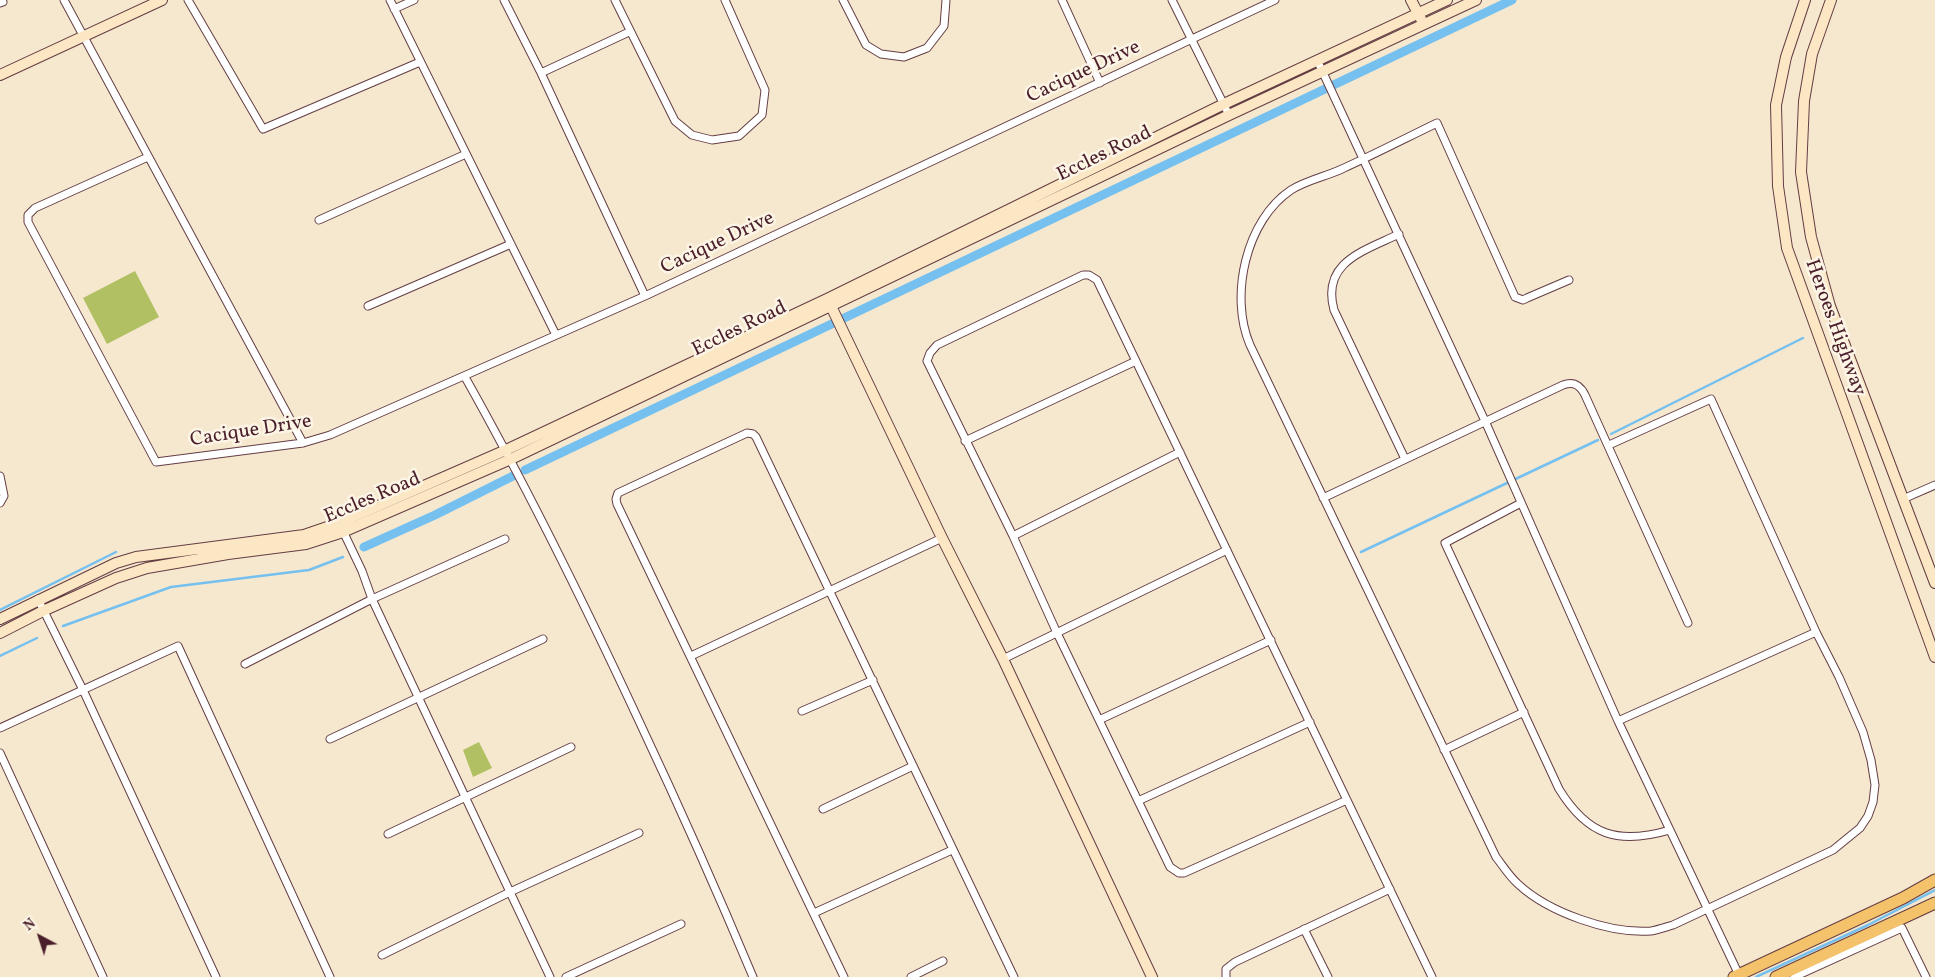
<!DOCTYPE html>
<style>
body{margin:0}
#map{position:relative;width:1935px;height:977px;overflow:hidden;background:#f6e8cf;font-family:Vollkorn,serif}
canvas{display:block}
.north{position:absolute;left:15px;top:912px;width:50px;height:50px;-webkit-text-stroke:4px #fcf5e5;paint-order:stroke;rotate:320deg;font-size:14px;font-weight:700;line-height:20px;text-align:center;color:#4a1f2b}
.north::after{content:'';display:block;margin:auto;width:18px;height:22px;background:#4a1f2b;clip-path:polygon(50% 0,100% 100%,50% 72%,0 100%)}
</style>
<div id="map">
<canvas width="1935" height="977"></canvas>
<div class="north">N</div>
</div>
<script>
const ctx = document.querySelector('canvas').getContext('2d');
ctx.lineJoin = 'round';
function paint(path, color) {
  ctx.fillStyle = color;
  ctx.fill(path, 'evenodd');
}
function strokePath(path, color, width, dash) {
  ctx.strokeStyle = color;
  ctx.lineWidth = width;
  ctx.lineCap = dash ? 'butt' : 'round';
  ctx.setLineDash(dash || []);
  ctx.stroke(path);
}
function label(font, color, halo, rows, align = 'center') {
  ctx.font = font + ' Vollkorn,serif';
  ctx.lineWidth = 5;
  ctx.setLineDash([]);
  ctx.textBaseline = 'middle';
  ctx.strokeStyle = halo;
  ctx.fillStyle = color;
  for (const [text, x, y, turn = 0] of rows) {
    ctx.save();
    ctx.translate(x, y);
    ctx.rotate((+turn || 0) * Math.PI / 180);
    ctx.textAlign = isNaN(turn) ? turn : align;
    if (halo) ctx.strokeText(text, 0, 0);
    ctx.fillText(text, 0, 0);
    ctx.restore();
  }
}
const green = new Path2D(`
 M135,271L159,317L107,344L83,298Z
 M479,742L492,768L473,777L463,750Z`);
const stream = new Path2D(`
 M1611,434L1803,338
 M1361,552L1598,440
 M0,610L116,552
 M63,626L171,587L309,570L343,557
 M0,656L37,638
 M1756,977L1868,925L1935,890`);
const canal = new Path2D(`
 M525,470L1512,0
 M364,547L435,515L515,475`);
const street = new Path2D(`
 M64,0L303,443
 M188,0L263,129L420,62
 M390,0L556,335
 M504,0L541,73L645,296
 M615,0L675,121L692,135L712,140L739,136L762,115L765,90L725,0
 M843,0L866,45L881,54L904,57L927,48L944,26L946,0
 M1062,0L1100,83
 M1172,0L1229,115
 M0,3L3,2
 M394,9L414,0
 M1318,62L1485,421L1618,721L1739,975
 M541,73L629,32
 M148,157L35,208L28,215V222L156,462L303,443L330,435L645,296L1275,0
 M319,220L466,154
 M1399,234C1364,251 1321,262 1334,310L1405,459
 M1569,280L1527,298L1523,300L1515,297L1437,123C1406,138 1375,154 1344,168C1328,176 1307,180 1291,190C1246,220 1229,296 1250,345L1496,857C1503,866 1509,876 1518,884C1548,912 1609,934 1651,931C1658,930 1666,927 1673,925L1833,850L1860,828L1868,816L1873,802L1875,785L1871,760L1863,732L1839,677L1816,632L1711,399L1609,445
 M368,306L511,244
 M465,377C528,489 585,605 639,721C679,806 717,891 753,977
 M965,441L1136,361
 M0,476L4,496L0,503
 M1323,498L1563,385C1574,381 1580,385 1585,395L1688,623
 M1903,499L1935,485
 M1521,503L1445,543L1559,789C1588,836 1618,845 1670,830
 M342,529L362,571L372,599L550,977
 M1013,536L1180,452
 M38,599L83,690L216,977
 M691,656L942,538
 M1003,659L1227,550
 M245,664L372,599L505,539
 M802,711L873,680
 M1099,720L1271,640
 M1618,721L1816,632
 M0,728L178,646L330,977
 M330,739L543,639
 M1444,750L1524,712
 M0,753L103,977
 M1347,800L1184,873H1179L1170,867L1057,633L1013,536L927,361L930,353L937,345L1083,275H1089L1097,280L1432,977
 M1138,801L1310,722
 M823,809L913,766
 M388,834L571,747
 M814,913L952,850
 M1304,929L1328,977
 M382,955L510,892L639,833
 M566,977L681,924
 M844,977L617,504L616,499L618,493L747,433L753,434L756,437L1014,977
 M911,977L943,961
 M1226,977V969L1235,962L1390,889
 M1794,977L1902,928L1926,977`);
const secondary = new Path2D(`
 M1411,0L1421,19
 M1805,0L1786,57L1776,105L1778,186L1787,248L1935,657
 M1831,0L1812,54L1804,101L1801,172L1811,237L1830,306L1935,583
 M0,75L162,0
 M829,302L942,538L1003,659L1152,977
 M0,619L116,563L136,557L304,535L339,523L506,450L827,299L1224,104L1447,0
 M0,633L43,611L116,578L147,568L228,554L306,544L343,532L511,459L1229,115L1476,0`);
const primary = new Path2D(`
 M1734,977L1903,898L1935,880
 M1776,977L1935,903`);
const streetNames = [
 ["Cacique Drive",1084,73,-25],
 ["Eccles Road",1105,155,-26],
 ["Cacique Drive",718,244,-25],
 ["Heroes Highway",1834,328,70],
 ["Eccles Road",740,330,-26],
 ["Cacique Drive",251,432,-9],
 ["Eccles Road",373,499,-23]
];
paint(green, '#b0c063');
strokePath(stream, '#75c0ef', 2.5);
strokePath(canal, '#75c0ef', 9);
strokePath(street, '#643d44', 9);
strokePath(secondary, '#643d44', 12);
strokePath(primary, '#643d44', 13);
strokePath(street, '#fff', 7);
strokePath(secondary, '#fbe7c3', 10);
strokePath(primary, '#f4c26a', 11);
label('20px', '#4a1f2b', '#fcf5e5', streetNames);
</script>
